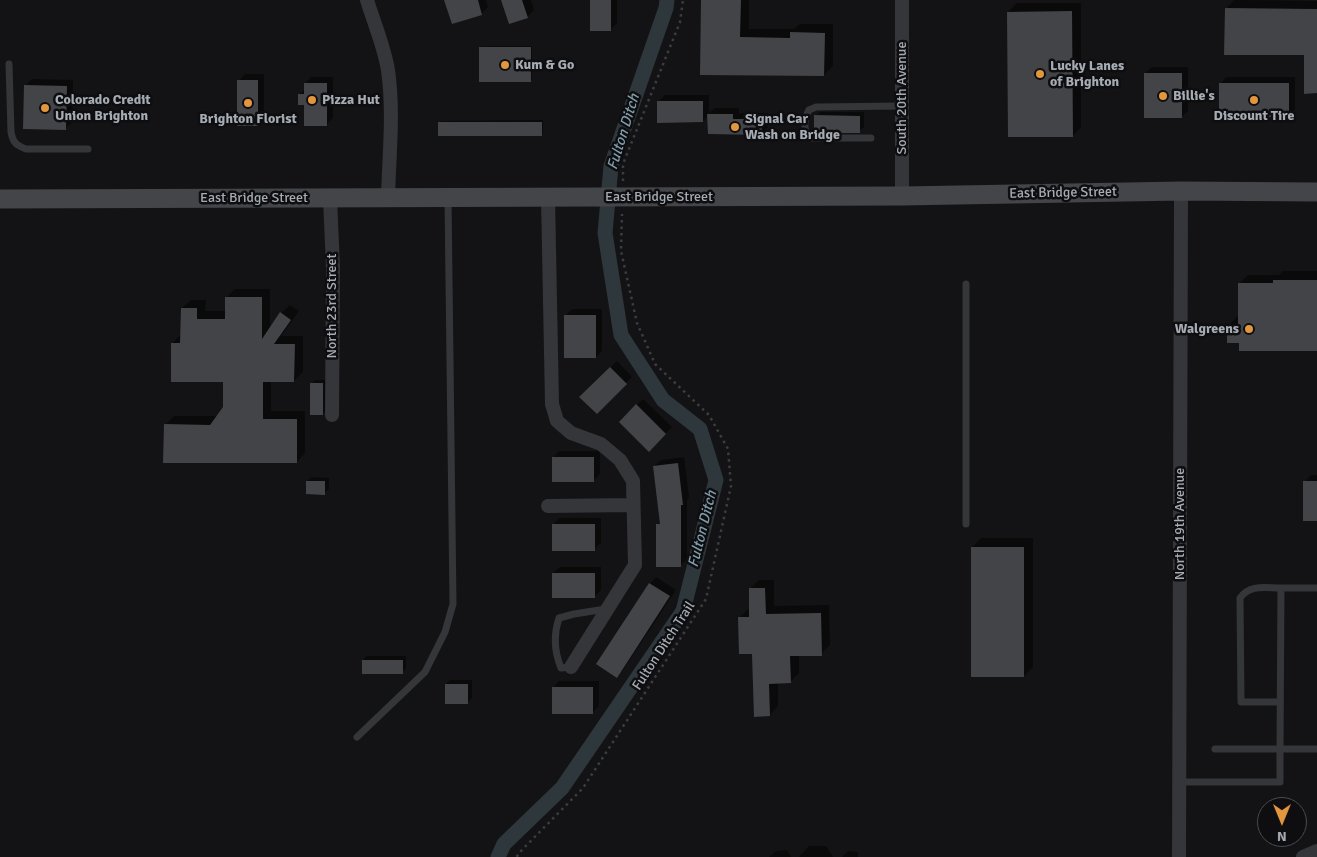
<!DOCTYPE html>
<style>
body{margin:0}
#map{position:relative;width:1317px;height:857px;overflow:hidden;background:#131315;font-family:Signika,sans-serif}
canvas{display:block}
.north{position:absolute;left:1257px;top:797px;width:50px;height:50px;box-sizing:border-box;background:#0e0e10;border:1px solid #4b4d52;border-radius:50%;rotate:180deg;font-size:14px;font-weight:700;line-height:20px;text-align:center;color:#a6acb4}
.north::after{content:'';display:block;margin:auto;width:18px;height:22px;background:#e2963e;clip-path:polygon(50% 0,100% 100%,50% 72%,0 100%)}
</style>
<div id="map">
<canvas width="1317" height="857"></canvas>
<div class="north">N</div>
</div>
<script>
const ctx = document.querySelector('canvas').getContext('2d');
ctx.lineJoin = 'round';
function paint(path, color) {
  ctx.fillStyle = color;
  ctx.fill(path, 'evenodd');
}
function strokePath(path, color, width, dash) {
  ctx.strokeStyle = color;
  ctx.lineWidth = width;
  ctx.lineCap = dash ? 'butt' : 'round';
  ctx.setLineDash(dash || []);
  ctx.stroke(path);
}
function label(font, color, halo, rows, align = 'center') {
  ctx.font = font + ' Signika,sans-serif';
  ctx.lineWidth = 5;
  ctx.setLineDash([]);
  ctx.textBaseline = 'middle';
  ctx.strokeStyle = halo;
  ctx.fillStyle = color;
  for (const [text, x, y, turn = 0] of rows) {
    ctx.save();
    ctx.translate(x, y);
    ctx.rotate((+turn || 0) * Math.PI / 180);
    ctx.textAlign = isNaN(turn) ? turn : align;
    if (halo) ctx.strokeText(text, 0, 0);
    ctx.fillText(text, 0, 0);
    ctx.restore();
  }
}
const shadow = new Path2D(`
 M446,0H486L488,7L481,14Z
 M502,0H531L534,10L527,17Z
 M592,0H617V23L610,30Z
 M703,0H749V29H794L800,24H833V66L824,75L701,73Z
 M1234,0L1317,1V92L1305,54L1226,9Z
 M1017,3H1081V127L1073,136L1008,12Z
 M482,46H532V79L530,81L480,47Z
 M1152,67H1188V111L1181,117L1145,73Z
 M245,74H264V118L257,124L239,81Z
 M311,77H333V118L326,125L305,104L299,95L305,89V84Z
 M1226,77H1295V109L1289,116L1220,84Z
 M32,79L73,80L72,122L66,128L25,86Z
 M665,95H709V113L715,108H739V113H768V127L762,133L708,116L703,121L658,102Z
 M820,112H864V127L859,131L815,116Z
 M543,120V133L541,134L439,123L441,121Z
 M1283,271H1317V350L1240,342L1228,326L1237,317H1239V284L1248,275H1279Z
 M235,289H270V329L281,313L290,305L299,311L281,336H303V372L294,381L271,380V411H305V453L297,462L165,425L174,416H217L224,407V381L172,344L181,334L182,308L191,300H206L205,311H226V298Z
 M572,309H602V351L596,357L566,315Z
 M617,361L632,377L597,412L581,397Z
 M315,380H327V410L323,414L311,384Z
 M643,399L672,427L649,450L620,422Z
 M559,451H600V474L594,480L553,458Z
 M684,457L689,497L687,500V559L680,566L657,525L661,522L654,466L661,460Z
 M1311,475H1317V520L1305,482Z
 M312,477L329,478V489L324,493L307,481Z
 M559,518H601V543L594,549L553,525Z
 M981,538H1033V667L1024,676L972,547Z
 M560,567H601V590L594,597L553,573Z
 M656,577L676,590L623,670L617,676L650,584Z
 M759,580H774V606L829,605L830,645L821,654L799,655V673L790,682H778V706L770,715L754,653L739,618L748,609H750V589Z
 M367,656H406V668L402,673L363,660Z
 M450,680H472V698L468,702L446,684Z
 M559,681H599V706L593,712L553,688Z
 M809,846H826L833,857H799Z
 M787,850L791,857H769L776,851Z
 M848,851L858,852V857H842Z`);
const canal = new Path2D(`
 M498,857L504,844L562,788L683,611L716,480L700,429L663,400L621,335L605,233L611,166L666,8L667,0`);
const building = new Path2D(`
 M444,0H478L482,15L452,24Z
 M501,0H522L528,18L509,24Z
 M590,0H611V31H590Z
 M701,0H741L740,37L790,38V32L825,33L824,76L700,75Z
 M1225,8L1317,9V93L1304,94V55H1224Z
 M1072,11L1073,137H1008L1007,12Z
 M479,47H531V82H479Z
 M1144,73H1182V118H1144Z
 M237,80H258V126H237Z
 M304,83H327V126H304V105H298V94H304Z
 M1219,83H1289V117H1219Z
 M24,85L67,86L66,130L23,129Z
 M657,101H703V122L657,123Z
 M707,114H733V119H762V135L708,134Z
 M814,115L860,116V133H814Z
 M438,122H542V136H438Z
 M1273,280H1317V351H1239V343H1227V326H1238V283H1273Z
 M225,297H262V339L280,312L291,320L274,344H295L294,382H263V419H297V463H163L164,424L210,425L223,407V382H171V343H180L181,308H197V319H225Z
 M564,315H596V358H564Z
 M610,367L627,384L597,414L579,397Z
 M310,383H323V415H310Z
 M636,404L666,434L649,452L619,422Z
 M552,457H594V482H552Z
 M678,463L683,505H681V567H656V524H660L653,466Z
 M306,481H325V495L306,494Z
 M1303,481H1317V521H1303Z
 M552,524H595V551H552Z
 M971,547H1024V677H971Z
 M552,573H595V598H552Z
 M649,583L670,596L617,678L596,664Z
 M749,588H765L766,614L821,613L822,656H790L791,683L769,684L770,716L754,717L752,654H739L738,617H749Z
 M362,660H403V674H362Z
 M445,684H468V704H445Z
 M552,687H593V714H552Z`);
const path = new Path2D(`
 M623,181V164L680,22L683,0
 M517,857L518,854L583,788L706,599L731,486L728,449L709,415L655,364L637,323L621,251L622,214`);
const lane = new Path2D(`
 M9,64L11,132C13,143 16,145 26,149H88
 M871,138H812C802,132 804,119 809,110L816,107L902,106
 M966,284V524
 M571,667L561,668C554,651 553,636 559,618L574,614L606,609
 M1280,702H1241L1240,598C1250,584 1265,588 1281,588
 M357,737L425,672L445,632L453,604L448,198
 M1215,749H1280L1281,588H1317
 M1179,782H1280V749H1317`);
const street = new Path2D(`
 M367,0C374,23 384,46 388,70C394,112 389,156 388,198
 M902,196V0
 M548,197L552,404L557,421L571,433L601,444L620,460L633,481L635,565L571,667
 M330,198L333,268L332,415
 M548,506L633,505
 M1179,857L1181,191
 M1303,857L1317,851`);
const secondary = new Path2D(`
 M0,199L902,196L1181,191L1317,192`);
const markers = [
 [505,65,5,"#e2963e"],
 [1040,74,5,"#e2963e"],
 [1163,96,5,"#e2963e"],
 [312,100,5,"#e2963e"],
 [1254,100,5,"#e2963e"],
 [248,103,5,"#e2963e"],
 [45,108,5,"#e2963e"],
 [735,127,5,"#e2963e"],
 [1249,329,5,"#e2963e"]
];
const poiNames = [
 ["Kum & Go",515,65],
 ["Lucky Lanes",1050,66],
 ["of Brighton",1050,82],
 ["Billie's",1173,96],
 ["Colorado Credit",55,100],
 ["Union Brighton",55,116],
 ["Pizza Hut",322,100],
 ["Discount Tire",1254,116,"center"],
 ["Brighton Florist",248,119,"center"],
 ["Signal Car",745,119],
 ["Wash on Bridge",745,135],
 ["Walgreens",1239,329,"right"]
];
const streetNames = [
 ["South 20th Avenue",902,98,-90],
 ["East Bridge Street",1063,193,-1],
 ["East Bridge Street",659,197],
 ["East Bridge Street",254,198],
 ["North 23rd Street",332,306,-90],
 ["North 19th Avenue",1180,524,-90],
 ["Fulton Ditch Trail",664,646,-57]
];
const waterNames = [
 ["Fulton Ditch",624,132,-73],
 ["Fulton Ditch",703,529,-76]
];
paint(shadow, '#0007');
strokePath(canal, '#2e373c', 15);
paint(building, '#424448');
strokePath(path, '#3b3d40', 2.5, [2.5, 4]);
strokePath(lane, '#353639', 7);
strokePath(street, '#353639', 14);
strokePath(secondary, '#434549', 19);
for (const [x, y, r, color] of markers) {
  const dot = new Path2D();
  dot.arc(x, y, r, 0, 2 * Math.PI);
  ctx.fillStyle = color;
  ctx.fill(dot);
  strokePath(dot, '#0e0e10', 2);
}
label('bold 14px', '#a6acb4', '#0e0e10', poiNames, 'left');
label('14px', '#a6acb4', '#0e0e10', streetNames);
label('italic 15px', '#809dac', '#0e0e10', waterNames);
</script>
